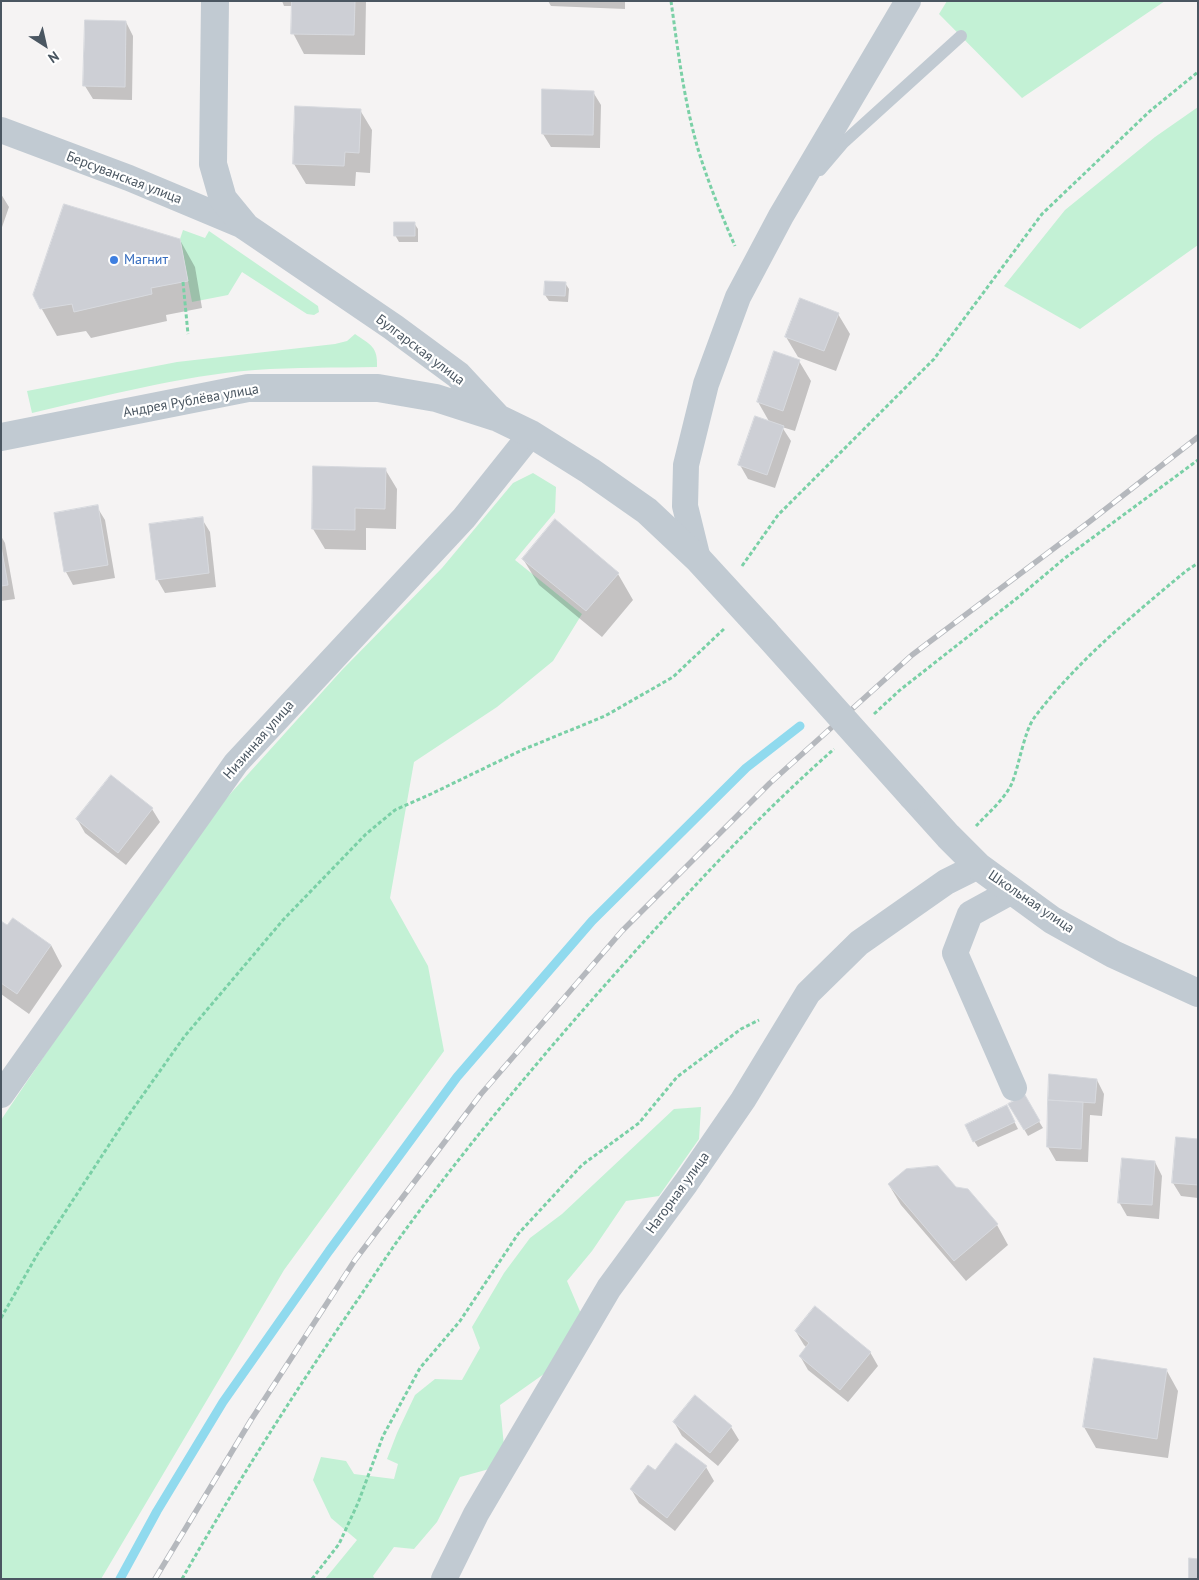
<!DOCTYPE html>
<meta charset="utf-8">
<style>
body{margin:0}
#map{position:relative;width:1199px;height:1580px;overflow:hidden;background:#f5f3f3;font-family:"PT Sans",sans-serif}
canvas{display:block}
.frame{position:absolute;inset:0;border:2px solid #4a5661;pointer-events:none}
.north{position:absolute;left:20px;top:20px;width:50px;height:50px;-webkit-text-stroke:4px #fff;paint-order:stroke;rotate:145deg;font-size:14px;font-weight:700;line-height:20px;text-align:center;color:#4a5661}
.north::after{content:'';display:block;margin:auto;width:18px;height:22px;background:#4a5661;clip-path:polygon(50% 0,100% 100%,50% 72%,0 100%)}
</style>
<div id="map">
<canvas width="1199" height="1580"></canvas>
<div class="frame"></div>
<div class="north">N</div>
</div>
<script>
const ctx = document.querySelector('canvas').getContext('2d');
ctx.lineJoin = 'round';
function paint(path, color) {
  ctx.fillStyle = color;
  ctx.fill(path, 'evenodd');
}
function strokePath(path, color, width, dash) {
  ctx.strokeStyle = color;
  ctx.lineWidth = width;
  ctx.lineCap = dash ? 'butt' : 'round';
  ctx.setLineDash(dash || []);
  ctx.stroke(path);
}
function label(font, color, halo, rows, align = 'center') {
  ctx.font = font + ' "PT Sans",sans-serif';
  ctx.lineWidth = 4.5;
  ctx.setLineDash([]);
  ctx.textBaseline = 'middle';
  ctx.strokeStyle = halo;
  ctx.fillStyle = color;
  for (const [text, x, y, turn = 0] of rows) {
    ctx.save();
    ctx.translate(x, y);
    ctx.rotate((+turn || 0) * Math.PI / 180);
    ctx.textAlign = isNaN(turn) ? turn : align;
    if (halo) ctx.strokeText(text, 0, 0);
    ctx.fillText(text, 0, 0);
    ctx.restore();
  }
}
const green = new Path2D(`
 M947,1H1165L1022,98L939,14Z
 M1198,107V245L1080,329L1004,286L1065,210L1155,137Z
 M183,230L205,238L209,231L318,306L319,312L314,315L307,314L242,272L228,295L192,302L180,239Z
 M355,334C371,345 378,347 377,367C336,368 295,367 255,370C180,376 105,396 32,413L27,391L177,362L335,344L347,341Z
 M533,473L556,487L555,512L515,560L582,614L553,661L497,707L414,762L390,898L428,966L444,1051L284,1270L101,1579H1V1120L194,834L342,670L442,568L513,483Z
 M701,1107L699,1139L659,1196L626,1201L592,1251L567,1281L582,1316L551,1369L500,1405L504,1446L493,1468L460,1477L437,1522L414,1549L394,1547L373,1576L375,1579H325L357,1540L331,1518L313,1480L321,1457L346,1461L354,1474L394,1479L398,1464L387,1459L397,1433L415,1395L435,1379L462,1380L480,1348L472,1327L504,1273L530,1238L562,1214L674,1109Z`);
const shadow = new Path2D(`
 M282,1H366L365,55L304,54L293,33V6H284Z
 M548,1H625V9L551,6Z
 M126,22L133,36L132,100L93,99L85,86Z
 M593,92L601,105L600,148L551,147L543,134Z
 M360,110L372,130L370,173L356,172L355,186L306,184L294,164Z
 M1,194L9,207L1,230Z
 M414,223L418,229V242H399L395,235Z
 M180,240L195,267L202,308L166,315L167,321L91,338L86,331L57,336L34,295Z
 M565,283L569,289L568,302L549,301L545,295Z
 M838,314L850,334L836,371L798,357L786,337Z
 M799,361L811,381L795,431L782,427L791,441L775,488L748,479L740,465L770,423L758,402Z
 M315,467L385,469L397,489L396,529L366,528V550L325,549L313,529Z
 M97,507L105,520L115,578L73,585L66,572L56,514Z
 M202,519L210,532L216,587L165,593L157,579Z
 M1,536L5,543L15,599L1,601Z
 M523,559L618,574L633,600L602,637L539,585Z
 M112,776L152,809L160,822L126,865L85,833L77,819Z
 M1,923L51,945L62,966L29,1014L1,994Z
 M1050,1076L1097,1080L1104,1094L1102,1116L1090,1115L1088,1162L1056,1161L1048,1147Z
 M1024,1097L1043,1128L1028,1136L1010,1105Z
 M1010,1113L1018,1129L978,1147L974,1141Z
 M1198,1140V1198L1181,1196L1173,1183Z
 M1155,1162L1162,1176L1159,1219L1127,1216L1119,1202Z
 M889,1185L955,1188L997,1225L1008,1245L966,1281L901,1205Z
 M796,1332L870,1352L878,1366L848,1402L808,1370L800,1356L807,1348L804,1345Z
 M1167,1371L1178,1391L1168,1458L1096,1448L1084,1427Z
 M674,1422L731,1427L739,1440L718,1466L682,1436Z
 M677,1444L706,1467L714,1481L675,1531L639,1503L631,1489L655,1472Z`);
const stream = new Path2D(`
 M120,1579L157,1511L223,1402L329,1251L457,1077L592,921L746,768L800,726`);
const building = new Path2D(`
 M292,1H355L354,35L291,34Z
 M85,20L126,21L125,87L83,86Z
 M542,89L594,91L593,135L542,134Z
 M295,106L361,109L359,153L345,152L344,166L293,164Z
 M64,204L180,239L188,281L151,288L152,294L74,312L72,304L40,309L33,295Z
 M394,222H415V236H394Z
 M545,281L566,282L565,296L544,295Z
 M800,298L839,313L824,351L785,337Z
 M774,351L800,360L783,411L757,402Z
 M755,416L784,426L767,475L738,465Z
 M313,466L386,468L385,509L355,508V530L312,529Z
 M98,505L108,565L64,572L54,513Z
 M203,517L209,573L156,580L149,524Z
 M555,519L619,573L586,611L522,559Z
 M1,546L8,585L1,586Z
 M111,775L153,808L118,853L76,819Z
 M13,918L51,945L17,994L1,983V921L7,925Z
 M1049,1074L1097,1079L1095,1103L1048,1100Z
 M1025,1095L1040,1121L1024,1130L1008,1104Z
 M1048,1100L1083,1102L1081,1149L1047,1147Z
 M1007,1105L1015,1122L973,1142L965,1125Z
 M1176,1137L1198,1139V1185L1172,1183Z
 M1122,1158L1155,1161L1152,1205L1118,1203Z
 M938,1166L956,1187L968,1189L998,1224L954,1261L888,1184L906,1169Z
 M815,1306L871,1352L840,1390L799,1356L809,1343L795,1331Z
 M1094,1358L1167,1369L1157,1439L1083,1427Z
 M695,1395L732,1426L710,1453L673,1422Z
 M676,1443L707,1466L667,1518L630,1489L648,1465L655,1470Z
 M1189,1558L1198,1559V1579H1189Z`);
const path = new Path2D(`
 M671,1C678,51 684,101 698,149C708,182 721,214 735,246
 M183,282L188,334
 M742,566L778,515L934,359L1042,214L1150,111L1198,72
 M874,714L900,690L1021,595L1065,558L1198,460
 M976,826C988,813 1005,799 1012,783C1019,766 1024,732 1034,718C1077,661 1132,616 1186,571L1198,563
 M1,1318L37,1255L128,1116L184,1037L283,920L366,834L395,810L431,794L522,750L605,716L673,677L725,628
 M182,1579C235,1486 292,1396 352,1308C370,1282 387,1255 406,1229C473,1138 546,1051 622,966C689,891 758,816 834,749
 M312,1579L339,1544L358,1503L383,1436L420,1368L460,1321L518,1234L582,1165L639,1123L677,1077L741,1029L759,1020`);
const service = new Path2D(`
 M820,170L843,143L961,36`);
const minor = new Path2D(`
 M1,130L129,178L246,227
 M698,559L685,506L686,465L706,384L738,297L781,216L908,1
 M1012,891L970,914L955,953L1014,1088
 M1,1095L236,763L464,518L531,434
 M444,1579L476,1514L609,1288L686,1183L743,1100L808,993L859,943L946,882L978,866`);
const tertiary = new Path2D(`
 M215,1L213,164L223,199L246,227L393,327L458,375L498,418L531,434L590,471L647,511L698,559L765,632
 M1,437L248,388H378L436,398L495,417
 M912,796L948,836L978,866L1052,920L1113,954L1198,993`);
const rail = new Path2D(`
 M155,1579L251,1420L355,1260L481,1094L622,931L770,783L912,655L1089,522L1198,437`);
const tertiaryBridge = new Path2D(`
 M765,632L912,796`);
const markers = [
 [114,260,5,"#3f7fe0"]
];
const streetNames = [
 ["Берсуванская улица",124,178,21],
 ["Булгарская улица",420,350,37],
 ["Андрея Рублёва улица",191,401,-10],
 ["Низинная улица",259,740,-49],
 ["Школьная улица",1031,902,34],
 ["Нагорная улица",678,1193,-54]
];
const shopNames = [
 ["Магнит",124,260]
];
paint(green, '#c3f1d5');
paint(shadow, '#0003');
strokePath(stream, '#90daee', 9);
paint(building, '#cdcfd5');
strokePath(building, '#d7d9de', 1);
strokePath(path, '#7ad0a6', 3, [4, 2.5]);
strokePath(service, '#c1cad2', 12);
strokePath(minor, '#c1cad2', 26);
strokePath(tertiary, '#c1cad2', 28);
strokePath(rail, '#b5b8bd', 5.5);
strokePath(rail, '#fff', 4, [11]);
strokePath(tertiaryBridge, '#c1cad2', 28);
for (const [x, y, r, color] of markers) {
  const dot = new Path2D();
  dot.arc(x, y, r, 0, 2 * Math.PI);
  ctx.fillStyle = color;
  ctx.fill(dot);
  strokePath(dot, '#fff', 2);
}
label('14px', '#4a5661', '#fff', streetNames);
label('14px', '#366cbe', '#fff', shopNames, 'left');
</script>
